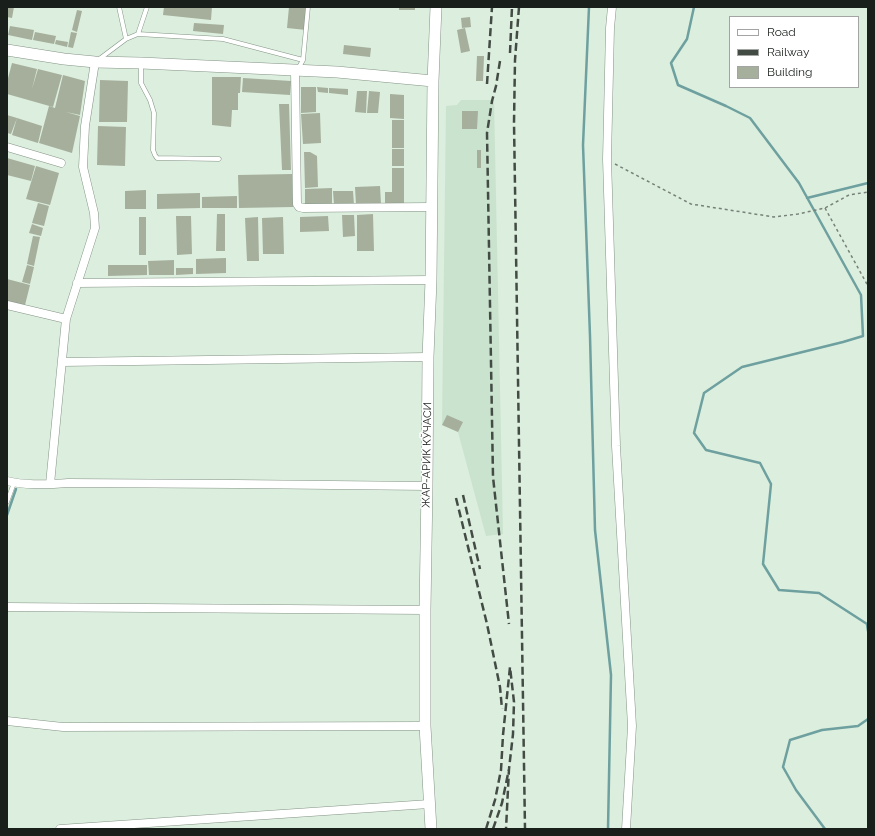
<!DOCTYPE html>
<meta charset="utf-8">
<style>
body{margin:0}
#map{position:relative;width:875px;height:836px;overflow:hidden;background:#dceede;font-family:Raleway,sans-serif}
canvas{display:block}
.frame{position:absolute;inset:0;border:8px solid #191f1a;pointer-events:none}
.legend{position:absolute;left:729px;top:16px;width:130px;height:72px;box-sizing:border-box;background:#fff;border:1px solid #a3a5a3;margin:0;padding:5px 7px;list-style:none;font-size:12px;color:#191f1a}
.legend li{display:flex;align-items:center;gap:8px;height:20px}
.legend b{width:20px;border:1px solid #a3a5a3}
</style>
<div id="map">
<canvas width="875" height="836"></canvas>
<div class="frame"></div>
<ul class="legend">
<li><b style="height:5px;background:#fff"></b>Road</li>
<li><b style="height:5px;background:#434c44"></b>Railway</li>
<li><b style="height:11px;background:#a6af9c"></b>Building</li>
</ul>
</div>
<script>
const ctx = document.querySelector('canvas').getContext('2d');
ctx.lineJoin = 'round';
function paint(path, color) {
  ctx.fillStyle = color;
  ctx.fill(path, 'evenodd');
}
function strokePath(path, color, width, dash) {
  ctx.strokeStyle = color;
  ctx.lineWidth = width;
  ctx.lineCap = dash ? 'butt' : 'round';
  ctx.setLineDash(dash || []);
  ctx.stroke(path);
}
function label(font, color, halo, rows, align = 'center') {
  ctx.font = font + ' Raleway,sans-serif';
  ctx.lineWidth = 3;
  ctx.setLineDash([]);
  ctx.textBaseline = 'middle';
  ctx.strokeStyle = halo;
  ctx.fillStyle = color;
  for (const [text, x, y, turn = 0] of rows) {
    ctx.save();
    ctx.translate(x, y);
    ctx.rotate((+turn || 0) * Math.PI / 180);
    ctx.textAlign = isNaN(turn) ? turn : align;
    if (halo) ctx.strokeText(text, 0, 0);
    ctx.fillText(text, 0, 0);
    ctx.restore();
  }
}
const built = new Path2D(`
 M461,100H494L503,534L486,536L458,432L442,425L446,106L457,105Z`);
const stream = new Path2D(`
 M589,7L583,145L590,336L595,530L611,675L608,829
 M694,7L687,39L671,63L678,85L726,106L750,118L799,183L861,295L863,336L843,342L742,367L704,393L694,433L706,450L760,463L771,484L763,564L779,590L819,593L867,624L868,631
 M807,198L868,183
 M7,515L16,489
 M825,829L796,790L783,767L790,740L822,730L858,726L868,719`);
const building = new Path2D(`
 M7,7H14L12,18L7,17Z
 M164,7H212L211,20L163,15Z
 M289,7H308L306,30L287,28Z
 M399,7H415V10H399Z
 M77,10L82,11L77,32L72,30Z
 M470,17L471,27L462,28L461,18Z
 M194,23L224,25L223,34L193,31Z
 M10,26L34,30L32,40L8,35Z
 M465,28L470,51L461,53L457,30Z
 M35,32L56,36L54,44L33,40Z
 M71,32L77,33L73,48L68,47Z
 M56,40L68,42L67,47L55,44Z
 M344,45L371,48L370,57L343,54Z
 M477,56H484L483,81H476Z
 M12,63L37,69L32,89L38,69L62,75L53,107L7,94V82Z
 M63,75L85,81L80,115L66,112L80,116L72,153L39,143L49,106L55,108Z
 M212,77H241L240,93H238V110H232L231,127L212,125Z
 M243,78L291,81L290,95L242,92Z
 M100,80L128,81L127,122H99Z
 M301,87H316V112L301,113Z
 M317,87L328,88V93L318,92Z
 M329,88L348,89V95L329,93Z
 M357,91H367L366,113L355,112Z
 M369,91L380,92L378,113H367Z
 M390,94L404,95V119L390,118Z
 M279,104H289L291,170H282Z
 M462,111H478L477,129H462Z
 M320,113L321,143L303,144L301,114Z
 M7,115L17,118L11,134L7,133Z
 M17,118L42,126L38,143L12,135Z
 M392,120H404V148H392Z
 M98,126L126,127L125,166L97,165Z
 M392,149H404V166H392Z
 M477,150H481V168H477Z
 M304,152H310L317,156L318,187L305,188Z
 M7,158L35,166L31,181L7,175Z
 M36,166L59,173L50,205L26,199Z
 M392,168H404V204H385V192H392Z
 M292,174L293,207L239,208L238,175Z
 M380,186L381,204L356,205L355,187Z
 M332,188V205L305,206V189Z
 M146,190V209H125V191Z
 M333,191H353L354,205H334Z
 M200,193V208L157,209V194Z
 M237,196V208H202V197Z
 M38,203L49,206L44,226L32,223Z
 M217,214H225V251H216Z
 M373,214L374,251H357V215Z
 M342,215H354L355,236L343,237Z
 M176,216H191L192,254L177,255Z
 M328,216L329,231L300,232V217Z
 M139,217H146V255H139Z
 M258,217L259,261H247L245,218Z
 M283,217L284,254H263L262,218Z
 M32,224L43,228L41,236L29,233Z
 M33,236L40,237L34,266L27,264Z
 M226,258V273L196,274V259Z
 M174,260V275H149L148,261Z
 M27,265L34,267L30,284L22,282Z
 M108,265H147V275L108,276Z
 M176,268H193V274L176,275Z
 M7,279L30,285L25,305L7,301Z
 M447,415L463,422L458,432L442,425Z`);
const path = new Path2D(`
 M615,164L691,204L774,217L798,214L825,208L849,195L868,192
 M825,208L868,286`);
const lane = new Path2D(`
 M119,7L126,39
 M138,34L147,7
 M98,60L126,39L138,34L223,39L303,60
 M141,63V83L150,100L154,113L153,150L155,155L157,158L219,159
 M298,69L303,60L308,7
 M7,502L14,483`);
const street = new Path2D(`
 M612,7L610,28L607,159L616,446L632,726L626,829
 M295,70L297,204L299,207L303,208L431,207
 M7,147L61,163
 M77,283L431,280
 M7,305L66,319
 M62,362L428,357
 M7,481C27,486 48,484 68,483L236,484L427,486
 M50,484L66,319L95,228L94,213L83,167L85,126L95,62
 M7,607L425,610
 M7,721L63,727L425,726
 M60,829L429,804`);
const secondary = new Path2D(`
 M7,50L64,59L95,62L141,63L337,72L433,81
 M431,829L425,726V610L427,486L428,357L431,280L433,81L436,7`);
const rail = new Path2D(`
 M519,7L515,60L514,123L525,829
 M510,53L512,7
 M500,61L496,86L492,101L487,133L493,477L509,624
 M487,84L492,7
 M463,495L480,569
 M456,498L487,624L500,687L502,709
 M486,829L495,800L501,770L503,735L510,667L514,702L513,734L509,769
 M493,829L502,803L509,769L506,829`);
const streetNames = [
 ["ЖАР-АРИК КЎЧАСИ",427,455,-89]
];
paint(built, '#cae3ce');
strokePath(stream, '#6da09f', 2.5);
paint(building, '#a6af9c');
strokePath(lane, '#839385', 5);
strokePath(street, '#839385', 9);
strokePath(secondary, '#839385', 12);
strokePath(path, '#768278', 1.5, [3, 3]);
strokePath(lane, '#fff', 4);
strokePath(street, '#fff', 8);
strokePath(secondary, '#fff', 11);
strokePath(rail, '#434c44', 2.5, [8, 4]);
label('11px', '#191f1a', '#fff', streetNames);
</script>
